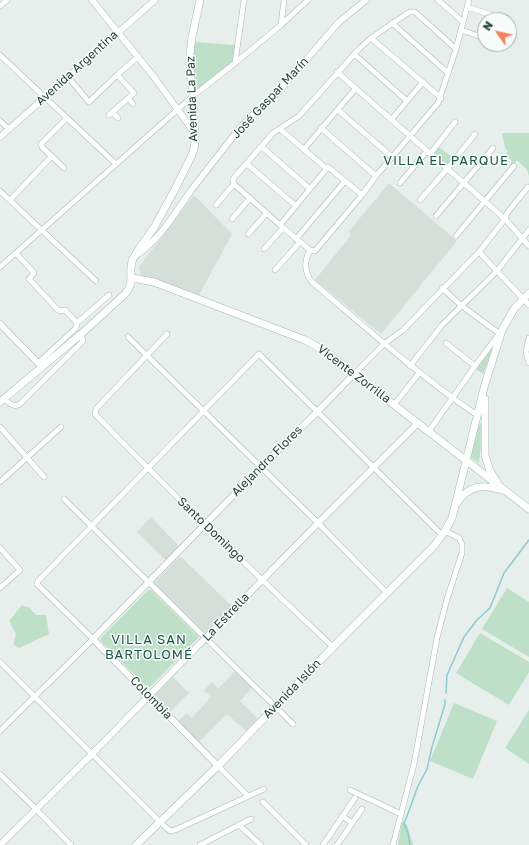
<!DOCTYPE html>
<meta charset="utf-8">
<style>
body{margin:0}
#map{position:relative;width:529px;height:845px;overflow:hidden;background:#e6efeb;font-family:"Golos Text",sans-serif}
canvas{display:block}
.north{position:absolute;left:477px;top:12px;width:40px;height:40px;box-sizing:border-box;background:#f7fbf9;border:1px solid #a3b1ad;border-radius:50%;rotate:304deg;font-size:11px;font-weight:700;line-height:16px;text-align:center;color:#24423a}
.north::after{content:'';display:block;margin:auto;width:14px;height:18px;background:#f4845f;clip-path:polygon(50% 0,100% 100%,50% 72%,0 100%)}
</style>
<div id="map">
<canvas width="529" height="845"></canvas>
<div class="north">N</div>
</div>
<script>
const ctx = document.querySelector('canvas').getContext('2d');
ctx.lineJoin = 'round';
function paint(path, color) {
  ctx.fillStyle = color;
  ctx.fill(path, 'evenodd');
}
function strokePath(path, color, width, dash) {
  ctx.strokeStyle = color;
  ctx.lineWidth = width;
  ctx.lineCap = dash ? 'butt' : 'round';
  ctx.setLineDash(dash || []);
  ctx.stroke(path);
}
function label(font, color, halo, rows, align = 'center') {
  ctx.font = font + ' "Golos Text",sans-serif';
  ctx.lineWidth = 3;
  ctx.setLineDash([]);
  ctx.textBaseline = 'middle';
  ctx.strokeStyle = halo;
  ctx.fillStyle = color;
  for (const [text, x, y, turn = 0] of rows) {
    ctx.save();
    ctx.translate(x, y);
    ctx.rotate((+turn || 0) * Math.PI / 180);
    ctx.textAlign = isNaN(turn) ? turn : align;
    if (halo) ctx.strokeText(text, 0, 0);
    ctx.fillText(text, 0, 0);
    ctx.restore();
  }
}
const built = new Path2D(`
 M389,183L457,241L381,334L315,280L351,235L349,231Z
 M194,195L232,234L198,297L141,275L139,267Z
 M151,517L179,546L166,560L137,532Z
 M180,556L232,606L205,633L154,583Z
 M236,670L253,687L240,701L258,719L246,731L227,714L198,743L177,722L187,713L192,718L211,697L204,690L212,682L218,689Z
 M173,677L189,693L170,712L155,695Z`);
const green = new Path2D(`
 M195,42L235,45L232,62L195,93L192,60Z
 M502,133H529V176L527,170L517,160L512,166L510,164L512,161L508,157L505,160L503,158L508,151L505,148Z
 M437,146L455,159L447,169L430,154Z
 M493,347L483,374L476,369Z
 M482,422L483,430L479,463L471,458C473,448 475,429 482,422Z
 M507,588L529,602V657L482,629Z
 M148,590H151L199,637L150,687L148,688L101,641L100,639Z
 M22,605L30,608L36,615H46L49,634L19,648L13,644L16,634L9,621Z
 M480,633L529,662V672L509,705L456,673Z
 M454,703L497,721L473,779L430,761Z
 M529,710V764L505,748Z
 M402,821L407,825L413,845H398Z`);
const stream = new Path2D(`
 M446,693L447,675L464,637L477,620L490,608L504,573L529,540
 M410,845L408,833L404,824L418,786L427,769L432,747L445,704V700`);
const minor = new Path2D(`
 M438,0L463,22
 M0,6L7,0
 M467,7L501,18
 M392,23L448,73
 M281,25L284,0
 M461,30L485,38
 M371,38L441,98
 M354,54L407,101
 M0,55L116,164
 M235,63L244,0
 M337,72L505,219L529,246
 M68,77L89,102L117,75L138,57
 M128,98L133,104
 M338,110L392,157
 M112,112L118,118
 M109,115L134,93L117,75
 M391,120L423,82
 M0,121L9,129
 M321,128L376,176
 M280,129L327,169
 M262,147L310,189
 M304,149L356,88
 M430,154L455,122
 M247,164L296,206
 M64,168L42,147L41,144L67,118
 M400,183L427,151
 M234,184L280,225L310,250
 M0,191L96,281
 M10,200L52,156
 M420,200L447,169L475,134
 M216,205L234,184L233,179L273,133L299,116L359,49L371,38L408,13L411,12H415L456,49
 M436,216L493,148
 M232,219L250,198
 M280,225L328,167L362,195
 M248,234L267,213
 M456,236L514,166
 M296,239L345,181
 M264,249L283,228
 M310,250L315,251L362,195L376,176L438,103L456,49L469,0
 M310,250C304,261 304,272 312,282C365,327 416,373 474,413L478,411
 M479,252L529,305
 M16,253L34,273L29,279L59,311L65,310L77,323L76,328L38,363
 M0,267L193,96L235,63L281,25L308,0
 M275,270L300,242
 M442,288L462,306L500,334
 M77,323L109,295
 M167,334L96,409L95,414C172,494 252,571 333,647
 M128,337L318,523L387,593
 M529,338L526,352L529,363
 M446,343L475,366
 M410,366L442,325L497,271L529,230
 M354,374L384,344L403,330L479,252L505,219L507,213L528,187
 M4,399C9,403 14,408 20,404L83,341V340L80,335
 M394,405L419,373
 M0,427L44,477
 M429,431L475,366L499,334
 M0,482L61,427
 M64,499L293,724
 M0,548L20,570L0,588
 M0,662L160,822L170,831L175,830L264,789
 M0,731L93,639L37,584L38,581L259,354L442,535
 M218,766L248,796
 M0,774L36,809L71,845
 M350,790L401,814
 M263,802L306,845
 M342,816L352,823
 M239,825L261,845
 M200,845L251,819
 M323,845L355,798
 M337,845L362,809
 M393,845L414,764L437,638L447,599L462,553V544L459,538L445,531`);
const tertiary = new Path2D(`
 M92,0L154,77L194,132
 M0,137L155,0
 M135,256C160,240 175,213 192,189C208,169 223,149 239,129C251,114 266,105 279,91L339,22L366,0
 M0,324L42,367
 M218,766L93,639L261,467L318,411L354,374
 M0,845L92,754L318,523L418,423`);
const secondary = new Path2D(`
 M132,278L154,282L305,340C323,349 338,361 354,374L529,509
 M485,399V455L490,471L497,482
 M0,402L80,335L125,294C136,282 127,273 133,259C139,247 148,237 155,226C168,203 180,180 191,157L194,149L195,141L193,96L190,70V54L192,37L200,0
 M457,503C469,485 482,484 502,490
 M136,845L218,766L333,647L434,546L445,531L452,518L485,384L502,330L514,309L529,293`);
const streetNames = [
 ["Avenida Argentina",77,68,-42],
 ["José Gaspar Marín",270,98,-47],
 ["Avenida La Paz",192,99,-92],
 ["Vicente Zorrilla",354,374,37],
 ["Alejandro Flores",267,461,-45],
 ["Santo Domingo",211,530,44],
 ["La Estrella",226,617,-46],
 ["Avenida Islón",292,689,-46],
 ["Colombia",151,698,46]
];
const neighbourhoodNames = [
 ["VILLA EL PARQUE",446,161],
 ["VILLA SAN",149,640],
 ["BARTOLOMÉ",149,655]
];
paint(built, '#d4dfda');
paint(green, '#bfe0c8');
strokePath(stream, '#8ec9d4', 1.5);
strokePath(minor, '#a8b8b2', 6);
strokePath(tertiary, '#a8b8b2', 7);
strokePath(secondary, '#a4bbb3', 8);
strokePath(minor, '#fff', 5);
strokePath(tertiary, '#fff', 6);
strokePath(secondary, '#fff', 7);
label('12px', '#24423a', '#f7fbf9', streetNames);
ctx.letterSpacing = '1px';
label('13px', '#1f5548', '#f7fbf9', neighbourhoodNames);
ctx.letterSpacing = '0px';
</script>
